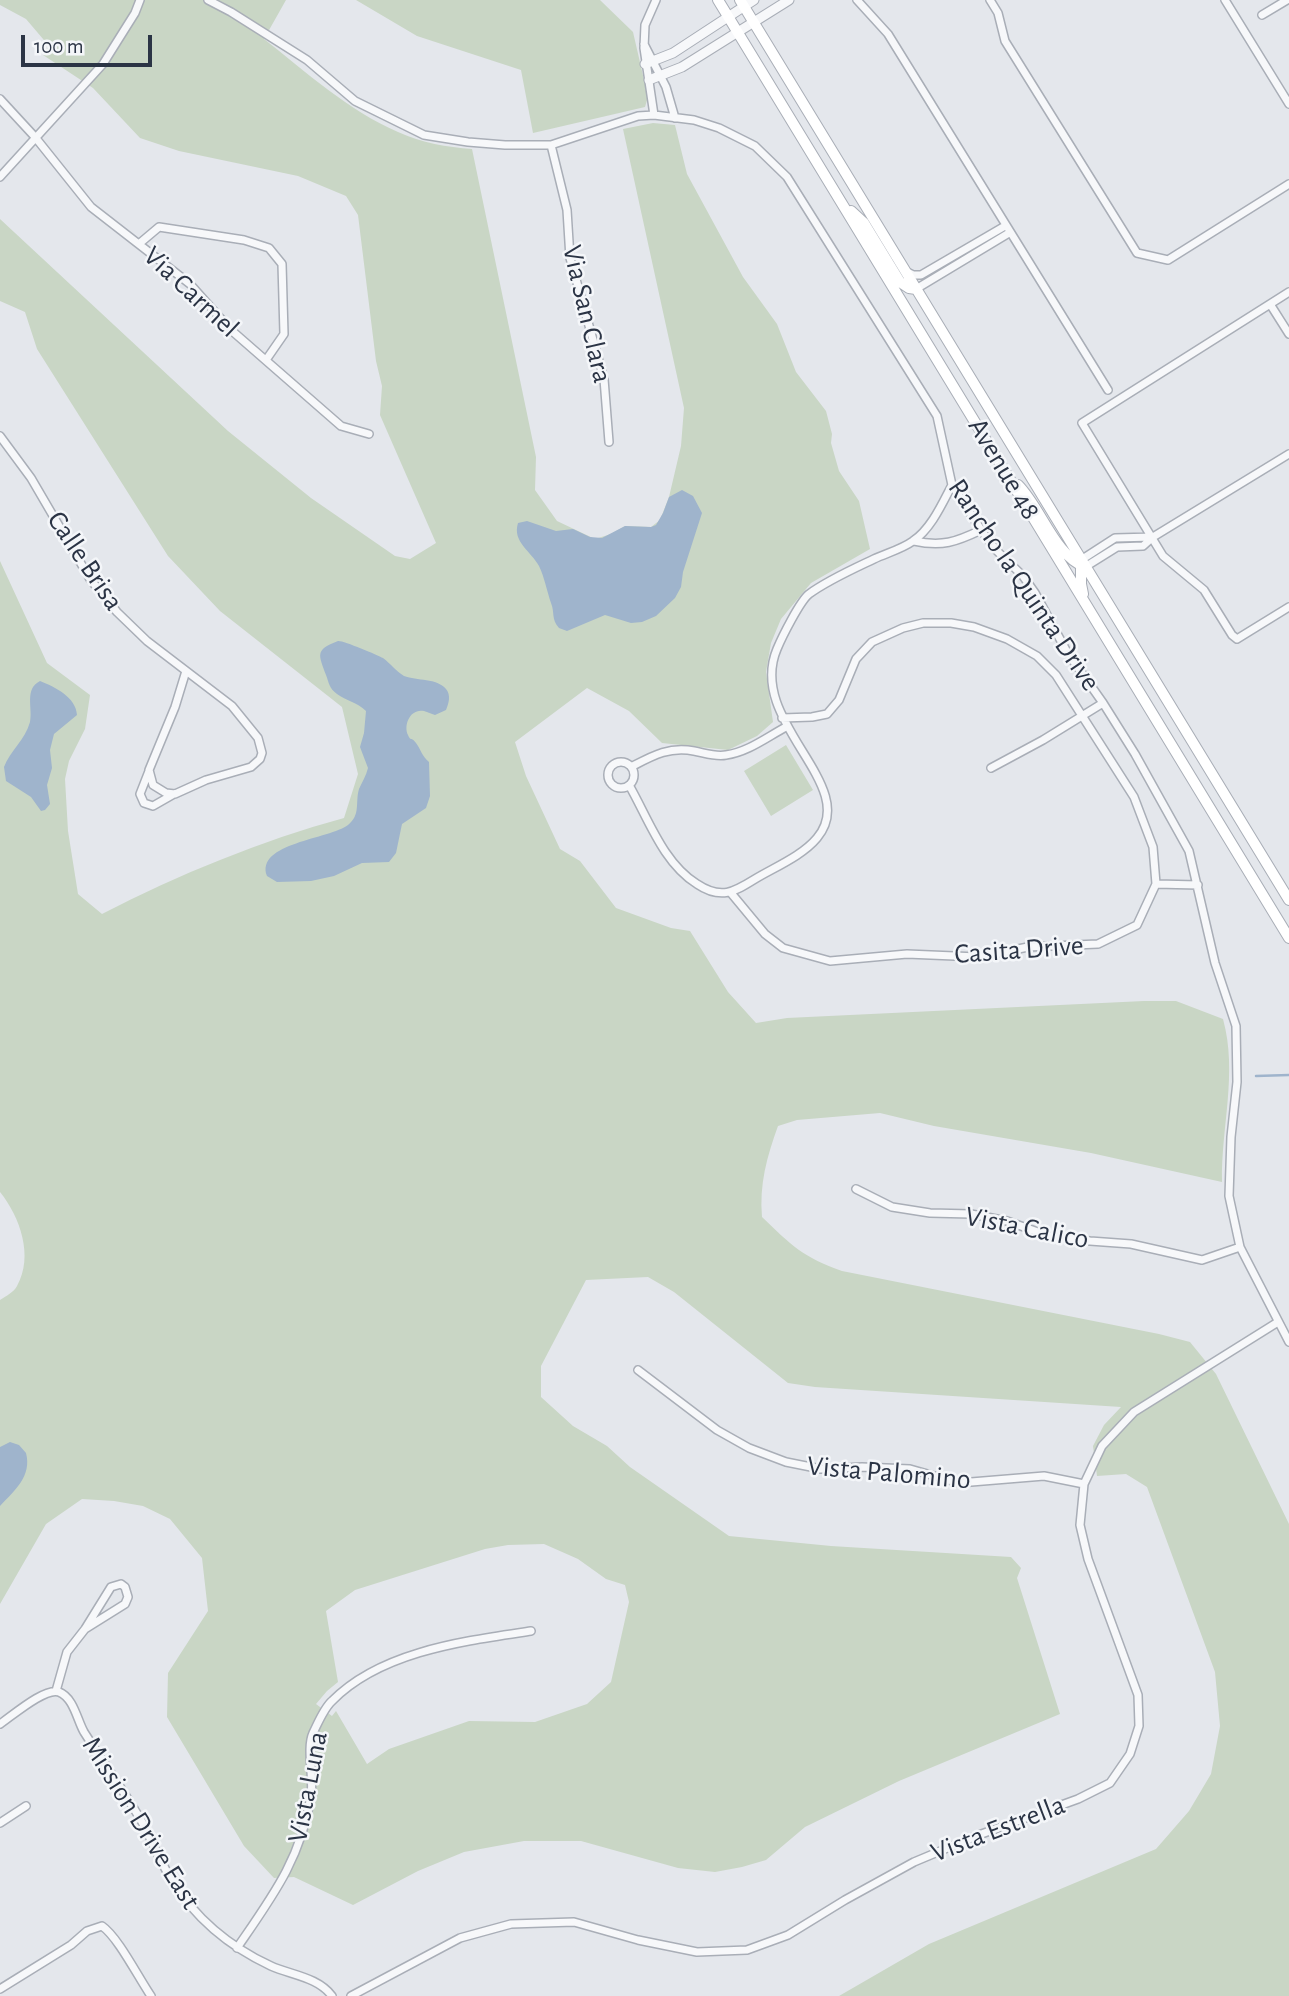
<!DOCTYPE html>
<style>
body{margin:0}
#map{position:relative;width:1289px;height:1996px;overflow:hidden;background:#e4e7ec;font-family:"Alegreya Sans",sans-serif}
canvas{display:block}
.scale{position:absolute;left:21px;top:35px;width:131px;height:32px;box-sizing:border-box;border:4px solid #2b3445;border-top:0;padding-left:9px;font-size:21px;line-height:24px;white-space:nowrap;color:#2b3445;-webkit-text-stroke:5px #f4f6f9;paint-order:stroke}
</style>
<div id="map">
<canvas width="1289" height="1996"></canvas>
<div class="scale">100 m</div>
</div>
<script>
const ctx = document.querySelector('canvas').getContext('2d');
ctx.lineJoin = 'round';
function paint(path, color) {
  ctx.fillStyle = color;
  ctx.fill(path, 'evenodd');
}
function strokePath(path, color, width, dash) {
  ctx.strokeStyle = color;
  ctx.lineWidth = width;
  ctx.lineCap = dash ? 'butt' : 'round';
  ctx.setLineDash(dash || []);
  ctx.stroke(path);
}
function label(font, color, halo, rows, align = 'center') {
  ctx.font = font + ' "Alegreya Sans",sans-serif';
  ctx.lineWidth = 5;
  ctx.setLineDash([]);
  ctx.textBaseline = 'middle';
  ctx.strokeStyle = halo;
  ctx.fillStyle = color;
  for (const [text, x, y, turn = 0] of rows) {
    ctx.save();
    ctx.translate(x, y);
    ctx.rotate((+turn || 0) * Math.PI / 180);
    ctx.textAlign = isNaN(turn) ? turn : align;
    if (halo) ctx.strokeText(text, 0, 0);
    ctx.fillText(text, 0, 0);
    ctx.restore();
  }
}
const green = new Path2D(`
 M0,0H286L264,39C306,72 349,111 398,132C422,143 447,147 472,149L536,457L535,490L557,521L595,539L611,534L625,526L651,527L660,520L669,497L681,446L684,408L623,129L653,123L675,125L687,174L743,277L777,324L796,372L826,411L832,434L831,443L839,471L859,501L870,549L811,583L781,619L771,643L766,672L773,722L757,736L728,750L662,743L629,711L587,688L515,742L526,776L560,849L580,861L616,908L671,928L690,931L728,992L756,1023L787,1018L1144,1001H1176L1223,1019C1238,1073 1221,1127 1222,1182L1091,1153L934,1126L880,1113L797,1120L778,1126C767,1156 759,1185 762,1217C791,1245 804,1258 842,1271L1159,1334L1190,1342L1216,1374L1289,1524V1996H839L929,1944L1156,1849L1189,1811L1211,1774L1220,1726L1215,1672L1147,1487L1126,1474L1097,1476L1093,1446L1104,1425L1121,1407L815,1387L788,1383L674,1292L648,1277L586,1280L541,1366V1397L573,1426L607,1446L630,1467L729,1536L831,1546L1011,1557L1021,1568L1017,1578L1060,1714L899,1781L805,1827L766,1860L742,1867L715,1872L678,1868L581,1841H524L464,1852L418,1871L353,1905L294,1877L274,1878L244,1846L167,1717L168,1673L208,1611L202,1558L170,1519L143,1506L114,1501L82,1499L46,1524L0,1604V1300C6,1296 14,1292 17,1286C34,1256 20,1217 0,1192V561L47,663L90,695L85,729L69,761L65,779L68,831L78,894L102,914C180,874 260,841 344,818L358,774L342,707L220,611L168,556L37,349L25,312L0,301V219L228,431L311,498L395,556L410,559L436,543L380,415L382,386L376,361L358,215L346,196L298,176L179,151L140,138L93,88L43,55L49,46L26,19L0,5ZM544,1544L578,1559L606,1579L625,1585L629,1602L611,1682L587,1704L535,1722L469,1721L389,1749L367,1764L336,1711L332,1716L316,1704L327,1691L338,1682L326,1611L355,1590L485,1549L508,1545Z
 M356,0H600L633,32L648,97L645,107L533,133L521,70L417,36Z
 M786,745L813,790L771,816L744,771Z`);
const water = new Path2D(`
 M682,490L693,496L702,513L683,572L681,587L675,598L656,616L642,622L631,623L605,615L567,631L559,628C551,619 555,613 551,603C547,591 544,576 539,566C531,551 512,542 518,523L527,521L556,531L573,529L590,537L602,538L625,526L651,527L656,525L663,513L669,497Z
 M338,641C342,640 378,655 383,658C391,664 396,671 404,676C417,681 437,678 446,689C451,695 449,703 446,710L435,715C431,714 428,712 424,711C411,708 403,724 408,735C411,742 411,736 416,743C421,750 422,756 429,762L430,796L426,808L402,824L396,853L389,862L362,863L334,876L311,881L277,882L267,876C255,843 330,839 348,825C361,815 355,802 359,789C362,782 366,776 368,768L360,747L364,733L366,711C357,702 346,701 337,694C329,688 329,683 326,675C319,655 314,650 338,641Z
 M40,681C55,687 76,697 77,715L54,734L50,750L52,768L47,785L50,804L45,810L41,811L31,797L6,781L4,767C10,751 25,740 30,722C33,708 24,689 40,681Z
 M10,1442L19,1445L26,1453C32,1476 15,1490 0,1506V1447Z`);
const stream = new Path2D(`
 M1256,1076L1289,1075`);
const minor = new Path2D(`
 M208,0L231,12L307,60L355,101L424,135L468,142L505,145H551L638,116L654,115L694,120L719,128L755,146L787,177L937,416L952,485L981,530L996,550L1023,576L1035,593L1067,652L1103,703L1135,754L1189,851L1215,963L1236,1026L1237,1082L1231,1137L1229,1196L1240,1247L1289,1342
 M857,0L888,34L1108,390
 M990,0L998,13L1005,41L1137,253L1168,260L1289,184
 M1225,0L1289,104
 M1262,15L1287,0
 M644,44L666,87L675,118
 M0,99L35,137L91,207L190,284L231,330L341,426L369,434
 M654,115L644,48L645,25L656,0
 M551,145L567,210L570,258L604,379L609,442
 M0,177L103,64L135,13L140,0
 M140,243L159,227L244,240L269,248L282,264L284,334L266,360
 M907,272L913,275H921L1005,226
 M916,289L1009,233
 M1289,292L1082,423L1163,556L1204,590L1232,635L1237,639L1289,607
 M1270,304L1289,334
 M0,436L31,478L90,579L117,612L147,641L232,706L258,738L262,753L260,759L251,767L206,780L175,794L166,793L153,785L149,770L175,707L186,671
 M914,541C942,547 956,542 981,530
 M1081,560L1115,538L1153,537
 M1085,567L1117,547L1143,546L1153,537L1289,454
 M608 775a13 13 0 1 1 26 0a13 13 0 1 1-26 0Z
 M631,767C652,756 669,746 694,751C705,753 715,757 726,755C748,752 767,737 786,727
 M991,768L1043,740L1103,703
 M149,771L140,794L144,803L153,806L174,794
 M629,785C648,818 663,863 697,884C721,900 734,892 755,879C775,867 802,856 817,838C862,785 746,722 777,649C782,637 800,601 809,594C828,580 853,569 874,559C887,553 902,549 913,541C931,529 942,504 952,485
 M1156,884L1198,885
 M731,893L765,934L783,948L830,961L907,954L978,957L1028,947L1098,944L1137,925L1156,884L1153,847L1134,797L1056,675L1037,656L1007,639L974,627L951,623H923L903,628L872,642L856,659L839,700L827,714L812,717L782,718
 M856,1189L892,1207L930,1213L971,1214L1007,1221L1049,1236L1090,1241L1131,1244L1202,1260L1240,1247
 M638,1370L717,1430L749,1448L786,1462L821,1469L862,1467L910,1469L959,1483L1044,1476L1084,1484
 M56,1691L67,1652L85,1629L111,1587L121,1584L125,1587L128,1597L125,1604L85,1629
 M0,1724C12,1716 45,1687 59,1692C74,1698 77,1720 84,1732C103,1762 124,1791 142,1822C152,1841 160,1861 171,1879C195,1918 230,1947 271,1966C291,1975 318,1977 332,1996
 M0,1823L26,1806
 M237,1948C272,1897 301,1859 311,1796C314,1778 306,1748 313,1733C318,1723 324,1708 332,1701C381,1651 465,1641 531,1631
 M0,1989L71,1945L87,1931L102,1926C118,1937 138,1977 151,1996
 M351,1996L460,1938L511,1924L574,1922L638,1940L697,1952L747,1950L788,1935L845,1900L914,1862L976,1836L1078,1799L1110,1783L1130,1754L1139,1726L1138,1695L1088,1559L1080,1525L1084,1484L1102,1446L1134,1412L1278,1322`);
const tertiary = new Path2D(`
 M645,64L673,53L754,0
 M649,80L682,67L789,0`);
const secondary = new Path2D(`
 M718,0L1289,938
 M740,0L1289,900
 M851,211L864,223L900,282L909,288L916,289
 M1018,485C1041,508 1055,556 1085,567
 M1081,560V584L1083,594`);
const streetNames = [
 ["Via Carmel",191,292,43],
 ["Via San Clara",587,314,77],
 ["Avenue 48",1004,469,59],
 ["Calle Brisa",85,561,56],
 ["Rancho la Quinta Drive",1024,585,56],
 ["Casita Drive",1019,950,-4],
 ["Vista Calico",1027,1228,11],
 ["Vista Palomino",889,1473,5],
 ["Vista Luna",308,1787,-79],
 ["Mission Drive East",141,1823,58],
 ["Vista Estrella",998,1829,-21]
];
paint(green, '#c9d6c5');
paint(water, '#9fb4cc');
strokePath(stream, '#9fb4cc', 2.5);
strokePath(minor, '#a9aeb7', 10);
strokePath(tertiary, '#a9aeb7', 11);
strokePath(secondary, '#a9aeb7', 12);
strokePath(minor, '#f7f8fa', 7);
strokePath(tertiary, '#f7f8fa', 9);
strokePath(secondary, '#fff', 10);
label('28px', '#2b3445', '#f4f6f9', streetNames);
</script>
